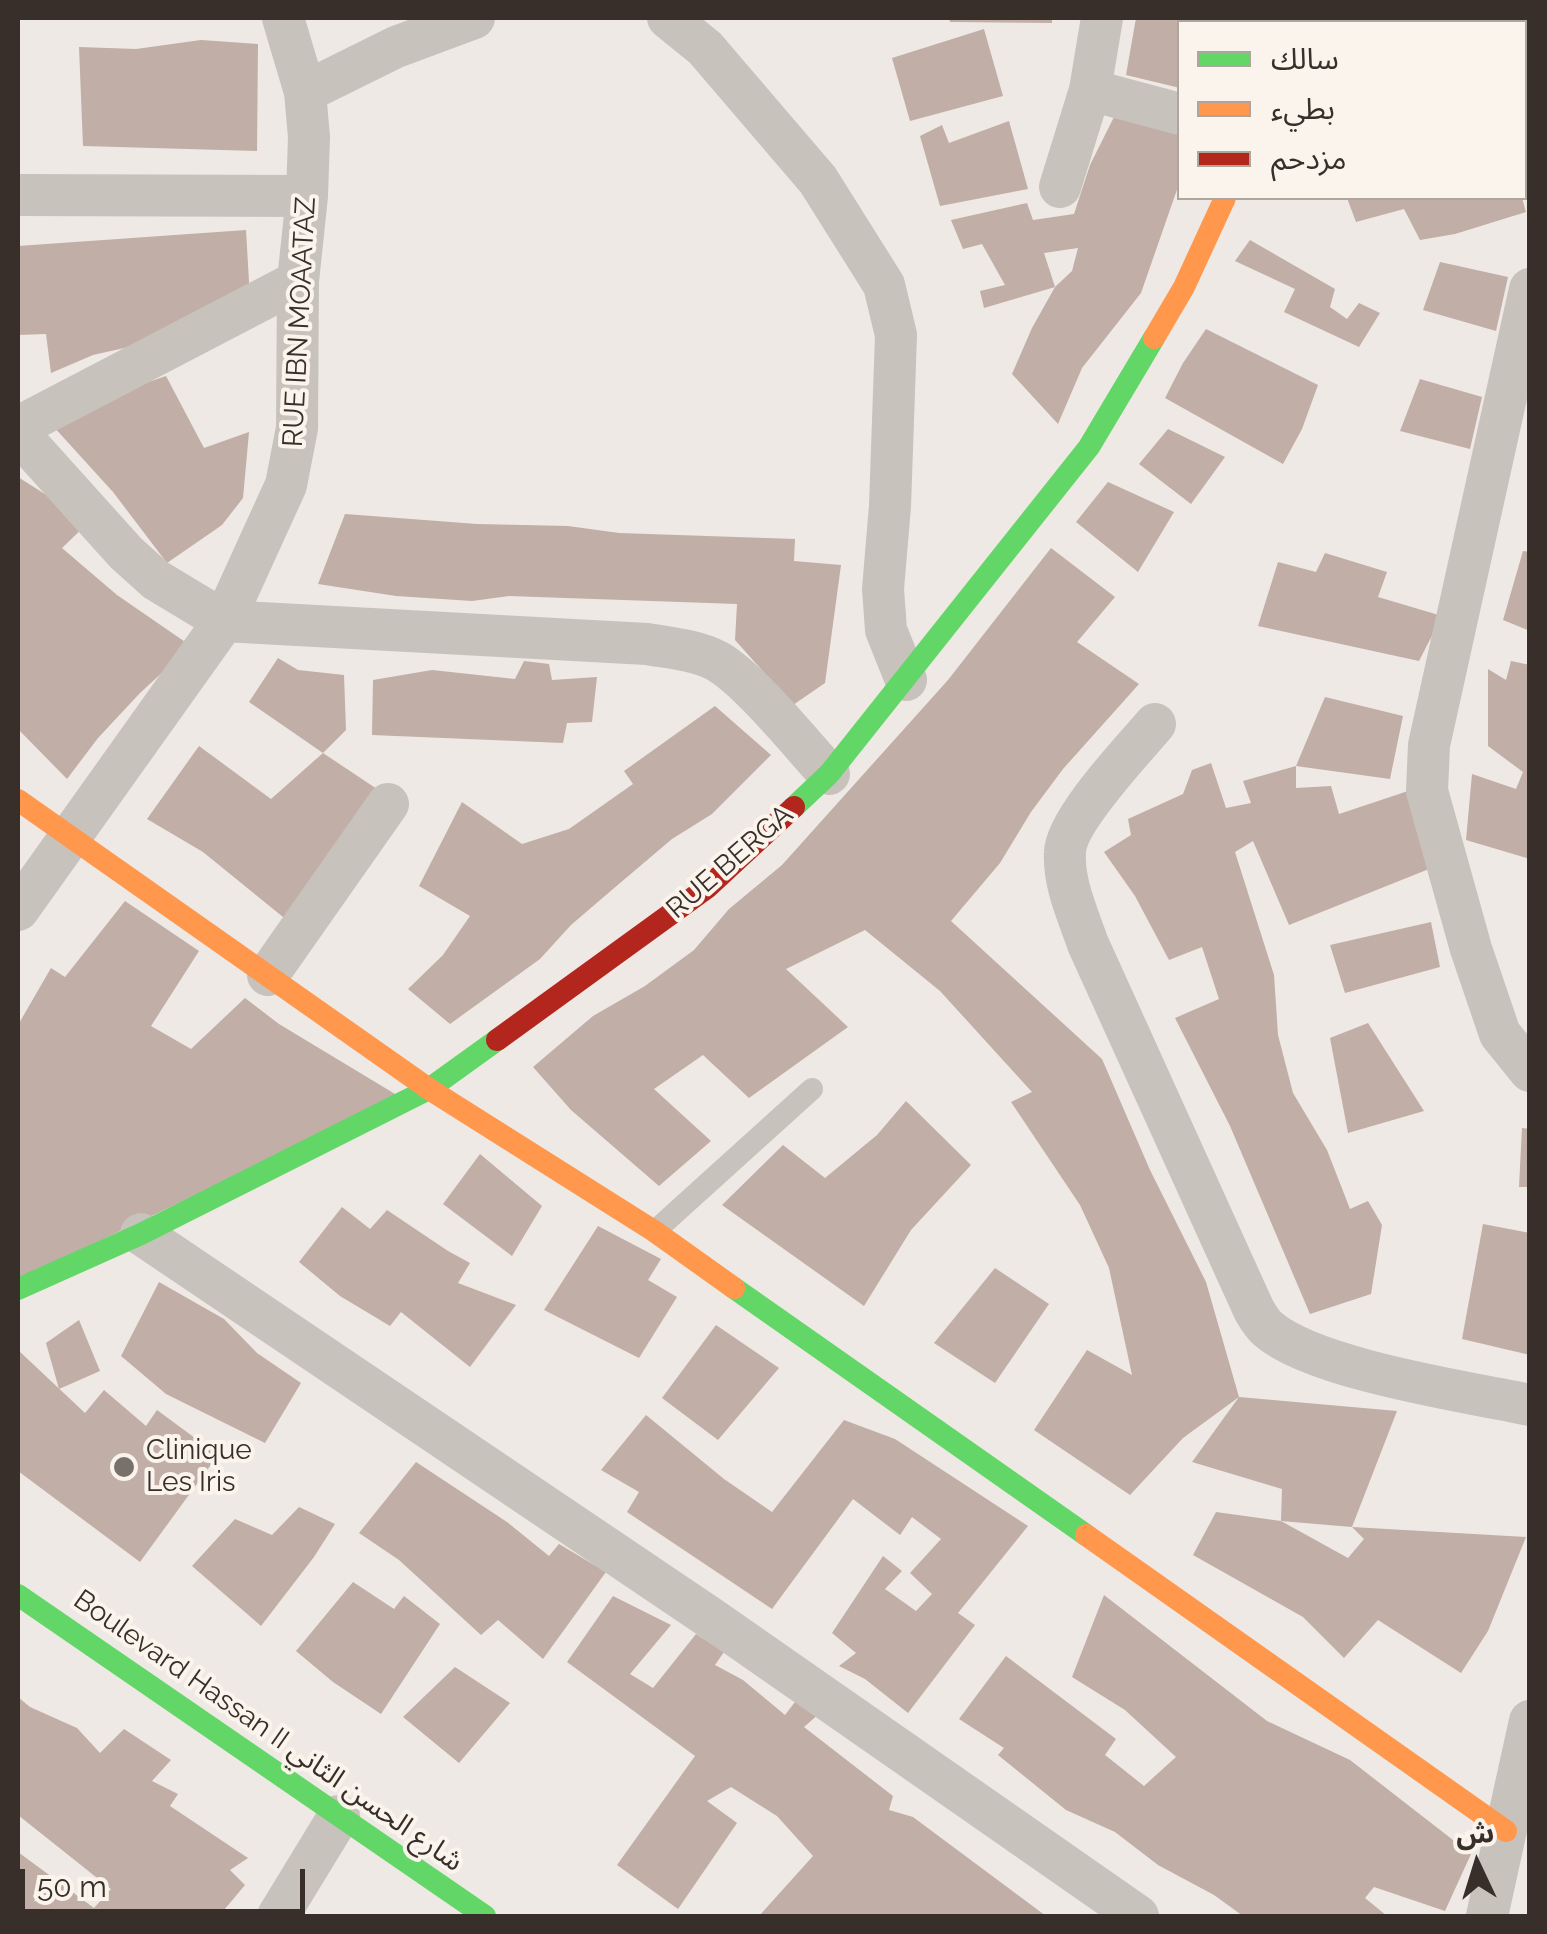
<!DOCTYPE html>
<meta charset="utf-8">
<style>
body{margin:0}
#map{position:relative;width:1547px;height:1934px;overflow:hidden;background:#eee9e4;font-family:Raleway,"Noto Sans Arabic",sans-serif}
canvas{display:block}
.frame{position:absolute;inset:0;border:20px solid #392f2a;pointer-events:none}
.legend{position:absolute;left:1177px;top:20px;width:350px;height:180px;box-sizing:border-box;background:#faf4ec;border:2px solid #ada59e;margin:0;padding:12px 18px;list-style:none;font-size:30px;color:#392f2a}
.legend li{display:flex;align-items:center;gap:20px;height:50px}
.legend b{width:50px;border:2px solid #ada59e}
.north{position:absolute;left:1427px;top:1814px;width:100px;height:100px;-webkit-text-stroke:8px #faf4ec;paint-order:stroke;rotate:356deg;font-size:28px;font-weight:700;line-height:40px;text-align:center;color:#392f2a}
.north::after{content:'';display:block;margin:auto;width:35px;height:45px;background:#392f2a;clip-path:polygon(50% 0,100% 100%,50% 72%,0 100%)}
.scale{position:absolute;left:20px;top:1869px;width:285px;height:45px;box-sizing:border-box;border:5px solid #392f2a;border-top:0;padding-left:12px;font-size:30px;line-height:35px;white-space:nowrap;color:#392f2a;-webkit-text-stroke:8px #faf4ec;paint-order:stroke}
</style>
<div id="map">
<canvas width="1547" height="1934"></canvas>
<div class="frame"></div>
<ul class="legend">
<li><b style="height:12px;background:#63d668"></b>سالك</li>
<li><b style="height:12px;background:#ff974d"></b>بطيء</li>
<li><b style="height:12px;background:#b3261e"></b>مزدحم</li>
</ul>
<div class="north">ش</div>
<div class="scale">50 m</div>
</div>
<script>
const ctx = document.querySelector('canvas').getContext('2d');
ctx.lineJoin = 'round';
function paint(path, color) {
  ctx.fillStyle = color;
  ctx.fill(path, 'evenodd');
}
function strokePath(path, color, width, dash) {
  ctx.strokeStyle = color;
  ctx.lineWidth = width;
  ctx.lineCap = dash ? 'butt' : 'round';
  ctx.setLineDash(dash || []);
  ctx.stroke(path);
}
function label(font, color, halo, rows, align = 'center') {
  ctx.font = font + ' Raleway,"Noto Sans Arabic",sans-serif';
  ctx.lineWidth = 8;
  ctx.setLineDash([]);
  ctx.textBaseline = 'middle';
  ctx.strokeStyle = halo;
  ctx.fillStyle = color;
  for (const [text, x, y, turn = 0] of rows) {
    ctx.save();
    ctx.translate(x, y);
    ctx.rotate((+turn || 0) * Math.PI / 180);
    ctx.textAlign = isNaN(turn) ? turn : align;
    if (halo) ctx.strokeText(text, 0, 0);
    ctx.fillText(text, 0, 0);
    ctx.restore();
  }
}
const building = new Path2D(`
 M949,18H1052V23L950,22Z
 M1136,18H1242L1240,22H1180V88L1126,75Z
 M1360,18H1470V19L1455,22H1361Z
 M984,29L1003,96L910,121L892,58Z
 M201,40L258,44L257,151L83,146L79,47L136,49Z
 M1118,109L1180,124V181L1141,293L1082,368L1058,424L1012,374L1032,328L1055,287L1072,271L1078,248L1044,253L1055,287L984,308L980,291L1005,285L982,244L963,249L951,220L1027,203L1033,220L1074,214L1090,165Z
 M1009,121L1028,189L940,206L920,136L942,125L949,143Z
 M1347,198H1522L1526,212L1455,234L1420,240L1404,209L1356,222Z
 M246,230L250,299L160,340L93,355L51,373L46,334L18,335V246Z
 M1250,240L1335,289L1330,307L1347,319L1359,303L1380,313L1359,347L1284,312L1295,289L1235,261Z
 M1440,262L1508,277L1496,331L1423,310Z
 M1206,329L1318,385L1302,429L1283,464L1165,398L1183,363Z
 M166,376L204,448L249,432L243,498L222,525L167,563L113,492L53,426L114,394Z
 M1420,379L1482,397L1470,449L1400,431Z
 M1168,429L1225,457L1191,504L1139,464Z
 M18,477L89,522L62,548L117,595L191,646L140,693L98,738L67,779L18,729Z
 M1108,482L1174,512L1138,572L1076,522Z
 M345,514L477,524L568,526L619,533L795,539L794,561L841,565L825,683L793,705L735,640L737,604L509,596L472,601L396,596L318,584Z
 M1051,548L1115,597L1077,642L1139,684L1063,769L1031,812L1000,863L951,921L1102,1059L1150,1170L1206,1282L1239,1397L1183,1438L1130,1495L1034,1430L1087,1350L1132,1375L1109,1268L1080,1205L1011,1102L1032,1092L940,991L865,930L786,969L848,1027L749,1098L703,1055L654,1089L711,1141L659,1186L571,1110L533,1067L593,1016L645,986L694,950L729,909L782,865L948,680Z
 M1523,551L1530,552V631L1503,620Z
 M1325,553L1387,572L1378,597L1442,616L1419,661L1258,626L1278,562L1316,572Z
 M278,658L298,670L344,675L346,730L323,753L249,702Z
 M524,661L549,664L552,680L597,677L592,722L567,723L563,743L372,735L373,680L432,670L515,679Z
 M1511,661L1530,665V859L1466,840L1472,774L1516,789L1523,772L1488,746V669L1506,680Z
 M1325,697L1403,716L1390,779L1296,766V788L1331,786L1339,814L1408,791L1429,869L1289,925L1253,841L1235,852L1274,975L1278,1035L1293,1093L1327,1150L1350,1209L1368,1201L1382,1225L1371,1294L1310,1314L1230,1126L1175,1018L1219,999L1202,947L1169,960L1135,896L1104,852L1131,835L1128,819L1183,794L1192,770L1211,763L1226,808L1251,803L1243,781L1296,766Z
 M715,706L771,755L712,814L672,839L613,889L571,925L540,959L450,1024L408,989L443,955L470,916L419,886L462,802L522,844L569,829L633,784L624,771Z
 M199,746L271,799L323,753L389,797L299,930L203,852L147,819Z
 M125,901L199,951L151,1026L191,1049L245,998L279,1024L400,1097L18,1280V1025L51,968L65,977Z
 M1431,922L1440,967L1345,993L1330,945Z
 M1368,1023L1424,1111L1348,1133L1330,1038Z
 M906,1101L971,1165L911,1230L864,1306L722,1205L783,1145L825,1178L877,1135Z
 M1522,1128L1530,1129V1187H1519Z
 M480,1154L542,1206L512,1256L443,1204Z
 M342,1207L370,1229L387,1210L448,1251L470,1263L458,1283L516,1305L470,1367L401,1312L390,1326L340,1296L299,1262Z
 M1483,1224L1530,1233V1355L1462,1339Z
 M598,1226L661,1259L648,1280L677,1297L639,1358L544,1310Z
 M995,1268L1049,1304L995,1383L934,1343Z
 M159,1282L224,1319L257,1353L301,1383L265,1443L166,1394L121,1356Z
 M79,1320L100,1371L59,1389L46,1343Z
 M716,1325L779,1368L718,1440L662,1398Z
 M18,1350L85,1413L104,1390L146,1426L157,1410L218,1455L140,1562L18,1471Z
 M1239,1397L1397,1411L1352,1527L1281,1521L1348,1558L1364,1539L1352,1527L1526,1537L1488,1631L1461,1673L1378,1620L1344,1658L1303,1617L1193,1555L1216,1512L1281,1521L1282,1489L1192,1462Z
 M646,1415L724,1479L772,1512L844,1420L895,1439L1028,1526L958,1613L975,1625L908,1713L865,1679L839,1666L856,1653L832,1633L883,1556L902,1571L885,1589L916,1611L932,1594L910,1573L941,1539L912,1517L900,1535L853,1499L772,1609L627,1512L639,1492L601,1470Z
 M416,1462L507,1522L549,1556L559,1544L606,1572L543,1659L498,1620L481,1635L399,1560L359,1533Z
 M299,1507L335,1524L314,1557L261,1626L192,1566L235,1519L272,1535Z
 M353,1582L394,1609L404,1596L440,1624L381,1714L333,1682L296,1651Z
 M1104,1595L1267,1721L1350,1760L1471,1854L1445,1911L1374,1887L1365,1898L1387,1916H1243L1214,1895L1158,1865L1115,1832L1066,1810L998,1755L1004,1748L959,1719L1006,1656L1116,1739L1105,1755L1144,1786L1176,1757L1125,1710L1072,1677Z
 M613,1596L671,1625L630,1674L653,1688L696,1634L724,1652L715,1665L743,1680L785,1715L798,1698L820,1713L804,1727L893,1796L889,1810L913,1817L1046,1916H759L813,1856L777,1816L731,1787L707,1801L737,1823L678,1909L617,1865L695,1756L567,1662Z
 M455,1667L510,1703L459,1763L403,1717Z
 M18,1697L30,1707L77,1728L100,1753L124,1729L171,1760L152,1781L178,1794L170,1806L248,1858L230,1870L245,1885L219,1916H18V1852L94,1908L111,1889L18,1815Z`);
const lane = new Path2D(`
 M655,1231L812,1089`);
const street = new Path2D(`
 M668,18L705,48L818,180L884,285L896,335L890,506L883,589L886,630L906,680
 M1299,22L1301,18
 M1524,29L1530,27
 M1090,90L1180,114
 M305,92L396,47L474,18
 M1060,187L1090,90L1102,18
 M18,195L307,196
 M1530,289L1429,745L1427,791L1471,949L1500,1034L1530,1071
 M18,427L298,281
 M18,433L126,553L156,580L224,621L647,644C670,648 696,650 717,661C749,679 802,745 829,774
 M1155,724C1132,751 1066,820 1065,852C1063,883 1078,915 1088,944L1254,1310C1258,1317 1262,1324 1268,1329C1314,1369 1466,1392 1530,1405
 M18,910L224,621L286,485L297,428L298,281L307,196L309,137L305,92L283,18
 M268,975L388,804
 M141,1234L709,1617L1138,1916
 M278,1916L339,1816
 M1487,1916L1530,1721`);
const fast = new Path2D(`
 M794,807L829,774L1089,447L1154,338
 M734,1288L1086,1535
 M18,1289L141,1234L429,1089L497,1040
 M18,1595L485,1916`);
const slow = new Path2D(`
 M1154,338L1184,287L1225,198
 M18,800L429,1089L654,1231L734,1288
 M1086,1535L1506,1831`);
const jam = new Path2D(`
 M497,1040L708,887L794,807`);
const markers = [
 [124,1467,12,"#78706b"]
];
const streetNames = [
 ["RUE IBN MOAATAZ",300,322,-87],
 ["RUE BERGA",730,862,-41],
 ["Boulevard Hassan II شارع الحسن الثاني",268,1731,35]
];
const poiNames = [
 ["Clinique",146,1451],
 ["Les Iris",146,1483]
];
paint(building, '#c1aea6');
strokePath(lane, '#c8c2bc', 22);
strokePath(street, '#c8c2bc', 42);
strokePath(fast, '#63d668', 22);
strokePath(slow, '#ff974d', 22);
strokePath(jam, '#b3261e', 22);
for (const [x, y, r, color] of markers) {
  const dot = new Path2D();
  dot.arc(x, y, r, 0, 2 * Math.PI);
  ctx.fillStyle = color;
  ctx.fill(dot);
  strokePath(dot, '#faf4ec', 4);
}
label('28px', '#392f2a', '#faf4ec', streetNames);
label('28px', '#392f2a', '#faf4ec', poiNames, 'left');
</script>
